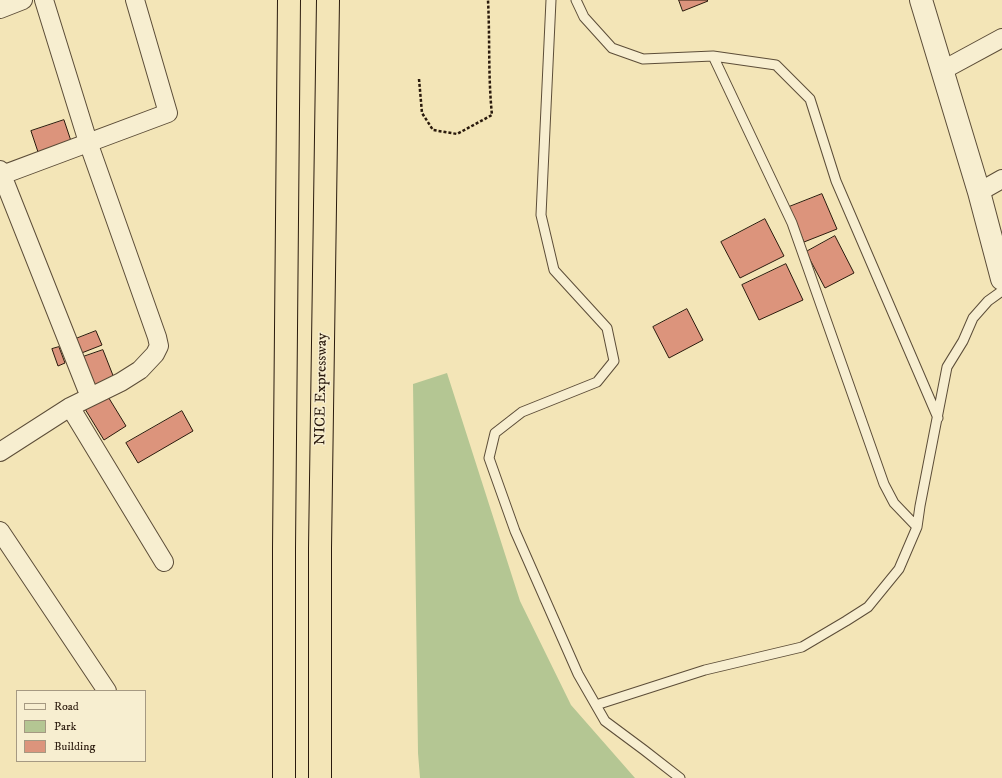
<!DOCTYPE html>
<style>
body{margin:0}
#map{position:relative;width:1002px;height:778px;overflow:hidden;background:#f3e5b7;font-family:"IM FELL DW Pica",serif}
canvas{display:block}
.legend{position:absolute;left:16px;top:690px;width:130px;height:72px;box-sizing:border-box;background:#f7eed0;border:1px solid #a59982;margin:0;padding:5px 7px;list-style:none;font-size:12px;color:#2a1a0d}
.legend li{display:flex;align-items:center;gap:8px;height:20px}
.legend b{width:20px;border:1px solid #a59982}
</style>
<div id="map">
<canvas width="1002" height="778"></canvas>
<ul class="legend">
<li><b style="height:5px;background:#f7eed0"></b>Road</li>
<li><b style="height:11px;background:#b4c693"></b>Park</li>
<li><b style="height:11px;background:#dc947c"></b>Building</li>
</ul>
</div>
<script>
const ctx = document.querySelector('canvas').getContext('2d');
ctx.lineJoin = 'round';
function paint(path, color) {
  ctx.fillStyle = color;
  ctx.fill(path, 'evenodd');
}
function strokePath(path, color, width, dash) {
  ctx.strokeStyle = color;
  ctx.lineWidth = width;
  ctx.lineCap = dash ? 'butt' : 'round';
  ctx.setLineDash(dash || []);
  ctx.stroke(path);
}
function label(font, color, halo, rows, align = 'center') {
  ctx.font = font + ' "IM FELL DW Pica",serif';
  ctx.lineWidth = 3;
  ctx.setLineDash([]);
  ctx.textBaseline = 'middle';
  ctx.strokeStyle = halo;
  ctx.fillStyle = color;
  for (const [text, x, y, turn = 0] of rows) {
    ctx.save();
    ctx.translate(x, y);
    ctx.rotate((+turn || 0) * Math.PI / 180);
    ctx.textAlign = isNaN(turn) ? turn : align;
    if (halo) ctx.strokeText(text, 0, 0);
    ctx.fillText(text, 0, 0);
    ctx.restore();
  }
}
const green = new Path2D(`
 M447,373L520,601L571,705L635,778H420L418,753L413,384Z`);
const building = new Path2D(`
 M679,0H707L708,1L683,11Z
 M64,120L73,147L40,158L31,131Z
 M822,194L837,229L804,242L789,207Z
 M765,219L784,256L740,278L721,242Z
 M835,236L854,273L825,288L806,252Z
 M786,264L803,300L759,320L742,285Z
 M687,309L703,340L669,358L653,327Z
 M96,331L102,345L79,354L73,340Z
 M59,347L65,363L58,366L52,349Z
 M103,350L114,378L92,387L80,358Z
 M107,395L126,426L104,440L85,409Z
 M182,411L193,431L138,463L126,443Z`);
const path = new Path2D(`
 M419,79L422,113L433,130L457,134L492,115C488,77 490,38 488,0`);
const service = new Path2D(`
 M551,0L541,215L554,270L607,328L614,361L597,382L522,412L495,433L489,458L515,531L578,674L605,721L644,750L680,778
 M576,0L584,17L612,48L643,59L713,56L792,223L884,484L894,503L917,527
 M713,56L776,65L810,99L836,181L938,418
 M596,705L705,670L802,647L846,621L868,607L899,569L917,527L920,506L947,367L963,341L973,318L988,301L1002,291`);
const minor = new Path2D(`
 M0,9L23,0
 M943,70L1002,38
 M0,170L90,397
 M2,175L168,113L135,0
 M979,192L1002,179
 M70,407L164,562
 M0,452L70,407L121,382L140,370L155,354L159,346L157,337L88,142L44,0
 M0,531L107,691`);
const tertiary = new Path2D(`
 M921,0L979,192L1002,279`);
const motorway = new Path2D(`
 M284,778V548L289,0
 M320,778V548L328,0`);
const streetNames = [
 ["NICE Expressway",322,389,-89]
];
paint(green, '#b4c693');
paint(building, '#dc947c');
strokePath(building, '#2a1a0d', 1);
strokePath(service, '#5c4d38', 11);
strokePath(minor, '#5c4d38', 20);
strokePath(tertiary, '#5c4d38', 24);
strokePath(motorway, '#2a1a0d', 24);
strokePath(path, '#2a1a0d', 2.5, [3, 2]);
strokePath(service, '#f7eed0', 9);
strokePath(minor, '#f7eed0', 18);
strokePath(tertiary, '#f7eed0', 22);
strokePath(motorway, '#f3e5b7', 22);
label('15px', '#2a1a0d', '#f7eed0', streetNames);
</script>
